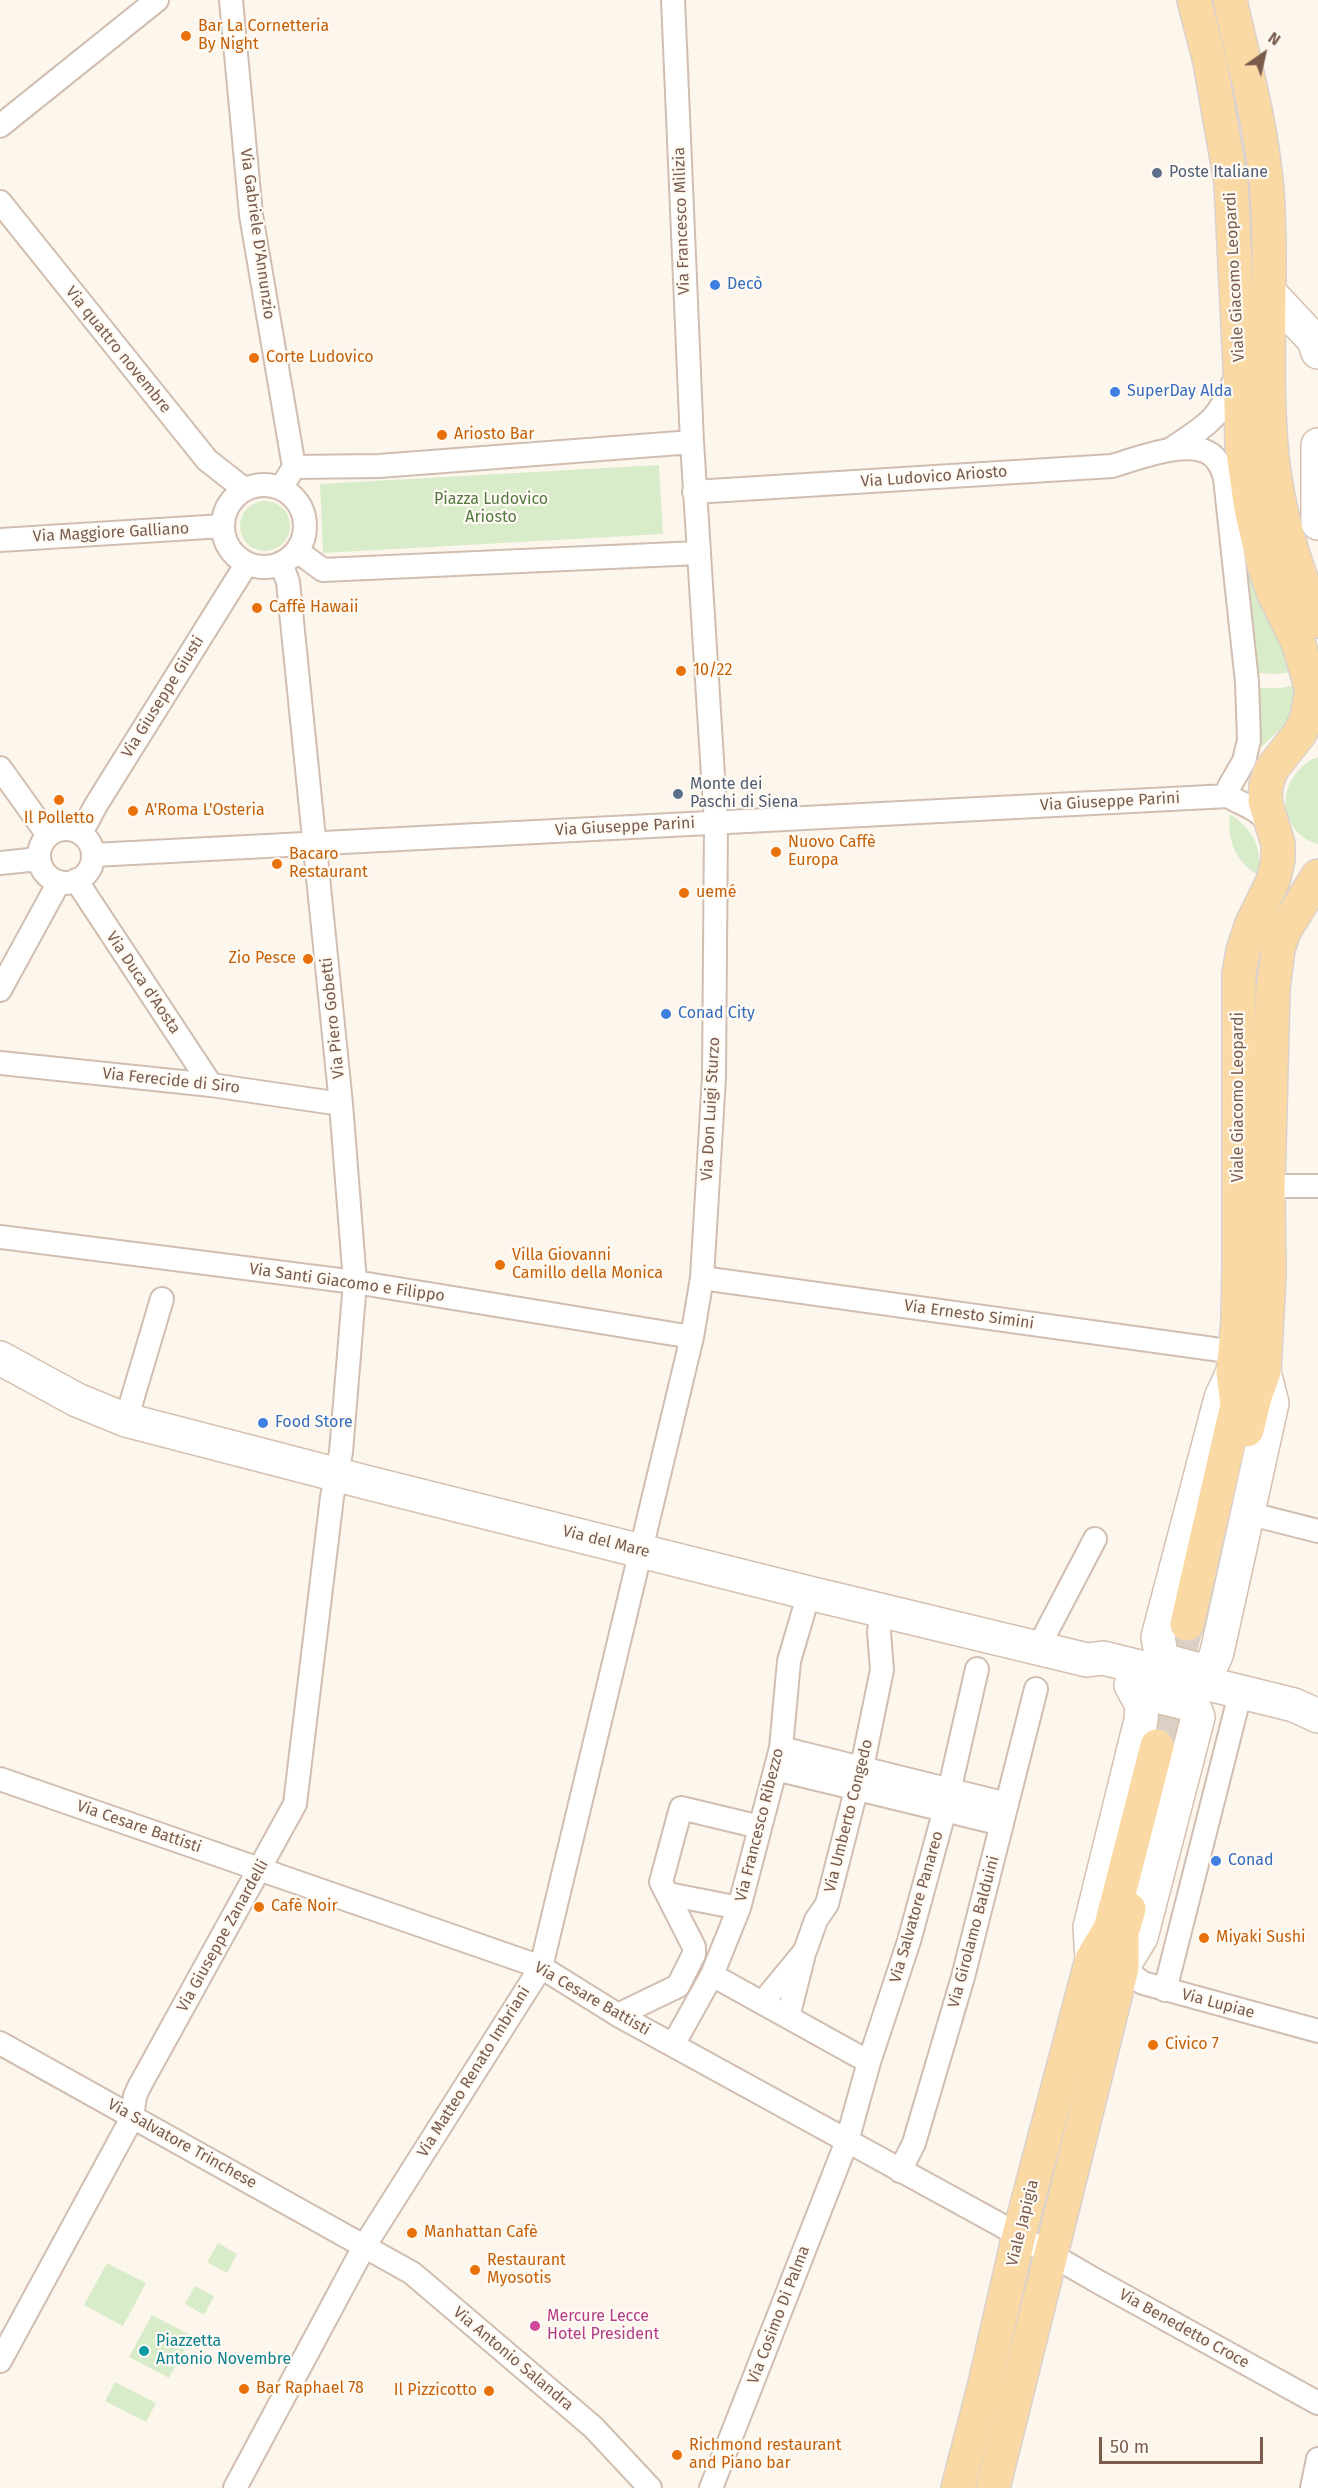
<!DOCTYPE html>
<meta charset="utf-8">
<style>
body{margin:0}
#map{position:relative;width:1318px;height:2488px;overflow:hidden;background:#fdf6ec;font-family:"Fira Sans",sans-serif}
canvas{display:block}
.north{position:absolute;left:1234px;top:24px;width:60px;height:60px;-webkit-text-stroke:4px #fffaf3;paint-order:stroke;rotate:34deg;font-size:16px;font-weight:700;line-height:24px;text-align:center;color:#7a5c4d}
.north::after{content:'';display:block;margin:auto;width:21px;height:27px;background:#7a5c4d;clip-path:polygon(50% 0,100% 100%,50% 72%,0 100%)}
.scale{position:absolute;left:1099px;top:2437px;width:164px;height:27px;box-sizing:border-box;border:3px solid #7a5c4d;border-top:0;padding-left:8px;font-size:18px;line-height:21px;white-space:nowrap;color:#7a5c4d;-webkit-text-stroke:4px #fffaf3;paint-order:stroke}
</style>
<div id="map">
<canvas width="1318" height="2488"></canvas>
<div class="north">N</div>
<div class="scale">50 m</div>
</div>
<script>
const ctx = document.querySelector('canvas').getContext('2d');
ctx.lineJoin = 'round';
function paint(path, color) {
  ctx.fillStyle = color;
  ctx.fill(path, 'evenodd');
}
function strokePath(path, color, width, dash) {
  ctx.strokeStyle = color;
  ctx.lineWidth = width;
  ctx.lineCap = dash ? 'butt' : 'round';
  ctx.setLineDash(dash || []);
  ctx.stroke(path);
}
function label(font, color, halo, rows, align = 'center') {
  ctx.font = font + ' "Fira Sans",sans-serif';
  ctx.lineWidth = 4.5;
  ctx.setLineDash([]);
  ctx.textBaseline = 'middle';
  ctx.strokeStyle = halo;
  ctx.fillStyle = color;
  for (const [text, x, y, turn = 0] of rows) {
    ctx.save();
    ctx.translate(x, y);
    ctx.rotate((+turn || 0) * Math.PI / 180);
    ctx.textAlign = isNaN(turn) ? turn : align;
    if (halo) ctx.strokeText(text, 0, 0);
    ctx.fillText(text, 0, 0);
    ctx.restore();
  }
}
const green = new Path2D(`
 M659,465L663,534L323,553L320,484Z
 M240 526a25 25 0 1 1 50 0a25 25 0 1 1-50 0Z
 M1243,546L1294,672L1277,674L1258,673Z
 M1297,685V704L1287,723L1257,751L1258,688H1280Z
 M1318,757V844C1273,830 1277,773 1318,757Z
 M1230,814C1252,829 1264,848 1258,875C1235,861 1227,841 1230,814Z
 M218,2243L237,2254L227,2273L207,2262Z
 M107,2263L146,2283L123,2326L84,2305Z
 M195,2286L214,2296L204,2315L185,2304Z
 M152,2315L192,2336L169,2378L129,2357Z
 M115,2382L156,2403L146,2422L105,2401Z`);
const primaryTunnel = new Path2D(`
 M1157,1746L1187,1624`);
const street = new Path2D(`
 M231,0L251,215L294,467
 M0,126L157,0
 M0,202L207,460L244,489
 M1171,449C1209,424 1219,419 1236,377
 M223 526a41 41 0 1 1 82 0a41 41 0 1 1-82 0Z
 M281,488L294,467L379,466L692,442
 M694,492L1112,466C1137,459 1194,435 1215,458C1220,464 1223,471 1225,478L1247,682L1249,740L1244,761L1229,787L1228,796C1245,806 1260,809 1270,825
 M0,540L223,526
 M297,551L323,570L698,553
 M0,768L48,835
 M39 856a27 27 0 1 1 54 0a27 27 0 1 1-54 0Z
 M81,833L96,805L247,563
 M93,855L1228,796
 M0,863L39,859
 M76,880L211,1085
 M0,990L59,882
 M0,1063L211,1085L341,1104
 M1268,1186H1318
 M0,1237L355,1282L692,1337
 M702,1278L1235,1352
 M126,1420L162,1299
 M1247,1513L1318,1531
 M1038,1648L1095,1539
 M781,1748L1007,1804
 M776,1769L1002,1824
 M0,1779L541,1967L618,2015L997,2223L1095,2280L1318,2403
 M668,1894L739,1908
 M1122,1968L1143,1983L1318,2031
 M712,1975L869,2062
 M1165,1990L1237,1706
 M763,2002L805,1951L816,1920L827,1904L862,1767L882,1670L879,1632L882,1611
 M618,2015L678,1986L694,1954V1947L661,1882L681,1808L760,1827
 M788,2017L803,1958
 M0,2043L412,2273L593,2427L650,2488
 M673,2045L712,1975L739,1908L781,1748L789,1661L809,1593
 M900,2171L914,2143L963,1977L1036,1689
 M0,2361L132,2118L135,2096L139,2087L295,1804L332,1497L341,1452L355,1282L341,1104L288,582L281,563
 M235,2488L365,2245L541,1967L692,1337L702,1278L714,1077L716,823L692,442L673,0
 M711,2488L847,2141L869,2062L909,1941L945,1809L977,1669
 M1312,2488L1318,2459`);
const secondary = new Path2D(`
 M1269,292L1314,340L1318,352
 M1318,445V523
 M0,1358L77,1400L126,1420L365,1482L809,1593L1087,1660L1103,1658L1294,1705L1318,1716
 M1233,1372L1221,1398L1158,1637L1162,1660L1199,1670C1210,1670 1214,1662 1217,1652L1272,1403L1264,1372
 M1092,1959L1090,1927L1141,1720L1142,1705L1131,1685
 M1122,1968L1141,1937L1198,1717L1195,1709L1189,1704L1157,1696L1148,1698L1142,1705`);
const primary = new Path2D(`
 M1230,0C1244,63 1262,127 1267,192C1273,276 1264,362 1271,446C1276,507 1294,566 1318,621
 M1247,1430L1255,1397L1264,1372L1269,1274L1268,1186L1273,989L1278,949L1284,931L1318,876
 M1187,1624L1237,1405L1233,1372L1238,1320L1239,1268V974L1243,951L1251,926L1273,881L1278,860V844L1265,801L1266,785L1271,770L1300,733L1307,718L1312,690L1299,645L1273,591L1264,565L1251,509L1242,445L1240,367L1231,182L1210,62L1194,0
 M958,2488L984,2388L1019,2235L1092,1959L1110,1929L1157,1746
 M993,2488L1122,1968V1933L1129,1909`);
const markers = [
 [186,36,6,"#e8710a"],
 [1157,173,6,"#5c6f8a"],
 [715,285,6,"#3f7fe0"],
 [254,358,6,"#e8710a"],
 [1115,392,6,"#3f7fe0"],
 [442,435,6,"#e8710a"],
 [257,608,6,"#e8710a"],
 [681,671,6,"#e8710a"],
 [678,794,6,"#5c6f8a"],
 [59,800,6,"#e8710a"],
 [133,811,6,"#e8710a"],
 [776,852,6,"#e8710a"],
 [277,864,6,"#e8710a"],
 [684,893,6,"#e8710a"],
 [308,959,6,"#e8710a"],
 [666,1014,6,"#3f7fe0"],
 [500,1265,6,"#e8710a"],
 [263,1423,6,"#3f7fe0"],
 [1216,1861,6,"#3f7fe0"],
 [259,1907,6,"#e8710a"],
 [1204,1938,6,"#e8710a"],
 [1153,2045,6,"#e8710a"],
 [412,2233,6,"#e8710a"],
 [475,2270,6,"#e8710a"],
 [535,2326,6,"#d1479c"],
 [144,2351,6,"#0f9aa8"],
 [244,2389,6,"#e8710a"],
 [489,2391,6,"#e8710a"],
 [677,2455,6,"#e8710a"]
];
const foodNames = [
 ["Bar La Cornetteria",198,27],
 ["By Night",198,45],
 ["Corte Ludovico",266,358],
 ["Ariosto Bar",454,435],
 ["Caffè Hawaii",269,608],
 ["10/22",693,671],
 ["A'Roma L'Osteria",145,811],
 ["Il Polletto",59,819,"center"],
 ["Nuovo Caffè",788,843],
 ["Europa",788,861],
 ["Bacaro",289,855],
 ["Restaurant",289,873],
 ["uemé",696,893],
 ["Zio Pesce",296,959,"right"],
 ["Villa Giovanni",512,1256],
 ["Camillo della Monica",512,1274],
 ["Cafè Noir",271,1907],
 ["Miyaki Sushi",1216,1938],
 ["Civico 7",1165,2045],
 ["Manhattan Cafè",424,2233],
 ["Restaurant",487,2261],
 ["Myosotis",487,2279],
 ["Bar Raphael 78",256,2389],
 ["Il Pizzicotto",477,2391,"right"],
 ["Richmond restaurant",689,2446],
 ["and Piano bar",689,2464]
];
const serviceNames = [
 ["Poste Italiane",1169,173],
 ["Monte dei",690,785],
 ["Paschi di Siena",690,803]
];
const streetNames = [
 ["Via Francesco Milizia",682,221,-92],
 ["Via Gabriele D'Annunzio",257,234,82],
 ["Viale Giacomo Leopardi",1235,277,-93],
 ["Via quattro novembre",118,350,51],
 ["Via Ludovico Ariosto",934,477,-4],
 ["Via Maggiore Galliano",111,533,-3],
 ["Via Giuseppe Giusti",163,697,-58],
 ["Via Giuseppe Parini",1110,802,-3],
 ["Via Giuseppe Parini",625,827,-3],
 ["Via Duca d'Aosta",143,983,56],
 ["Via Piero Gobetti",333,1018,-96],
 ["Via Ferecide di Siro",171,1081,6],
 ["Viale Giacomo Leopardi",1239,1097,-90],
 ["Via Don Luigi Sturzo",711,1109,-87],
 ["Via Santi Giacomo e Filippo",347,1283,8],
 ["Via Ernesto Simini",969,1315,8],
 ["Via del Mare",606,1542,14],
 ["Via Umberto Congedo",849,1816,-76],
 ["Via Francesco Ribezzo",760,1825,-76],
 ["Via Cesare Battisti",139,1827,19],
 ["Via Salvatore Panareo",917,1907,-74],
 ["Via Girolamo Balduini",974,1932,-75],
 ["Via Giuseppe Zanardelli",223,1936,-61],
 ["Via Cesare Battisti",592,1999,30],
 ["Via Lupiae",1218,2004,15],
 ["Via Matteo Renato Imbriani",474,2072,-58],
 ["Via Salvatore Trinchese",182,2144,29],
 ["Viale Japigia",1023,2223,-76],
 ["Via Cosimo Di Palma",779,2315,-69],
 ["Via Benedetto Croce",1184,2329,29],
 ["Via Antonio Salandra",513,2359,40]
];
const shopNames = [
 ["Decò",727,285],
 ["SuperDay Alda",1127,392],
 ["Conad City",678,1014],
 ["Food Store",275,1423],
 ["Conad",1228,1861]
];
const parkNames = [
 ["Piazza Ludovico",491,500],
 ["Ariosto",491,518]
];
const hotelNames = [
 ["Mercure Lecce",547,2317],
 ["Hotel President",547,2335]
];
const cultureNames = [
 ["Piazzetta",156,2342],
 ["Antonio Novembre",156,2360]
];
paint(green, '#d8ecc9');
strokePath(primaryTunnel, '#dcd0c4', 33, [33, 16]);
strokePath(street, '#d1beb0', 26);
strokePath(secondary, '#d6c0b0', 36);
strokePath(primary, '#dad1cd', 36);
strokePath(street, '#fff', 22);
strokePath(secondary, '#fff', 33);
strokePath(primary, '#fbd9a5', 33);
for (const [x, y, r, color] of markers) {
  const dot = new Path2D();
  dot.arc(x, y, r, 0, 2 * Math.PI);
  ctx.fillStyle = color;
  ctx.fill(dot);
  strokePath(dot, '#fffaf3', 2);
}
label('16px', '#c56008', '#fffaf3', foodNames, 'left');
label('16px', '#4e5e75', '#fffaf3', serviceNames, 'left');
label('16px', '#7a5c4d', '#fffaf3', streetNames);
label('16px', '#366cbe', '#fffaf3', shopNames, 'left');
label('16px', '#537a41', '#fffaf3', parkNames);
label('16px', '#b23c85', '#fffaf3', hotelNames, 'left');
label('16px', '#0d838f', '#fffaf3', cultureNames, 'left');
</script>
